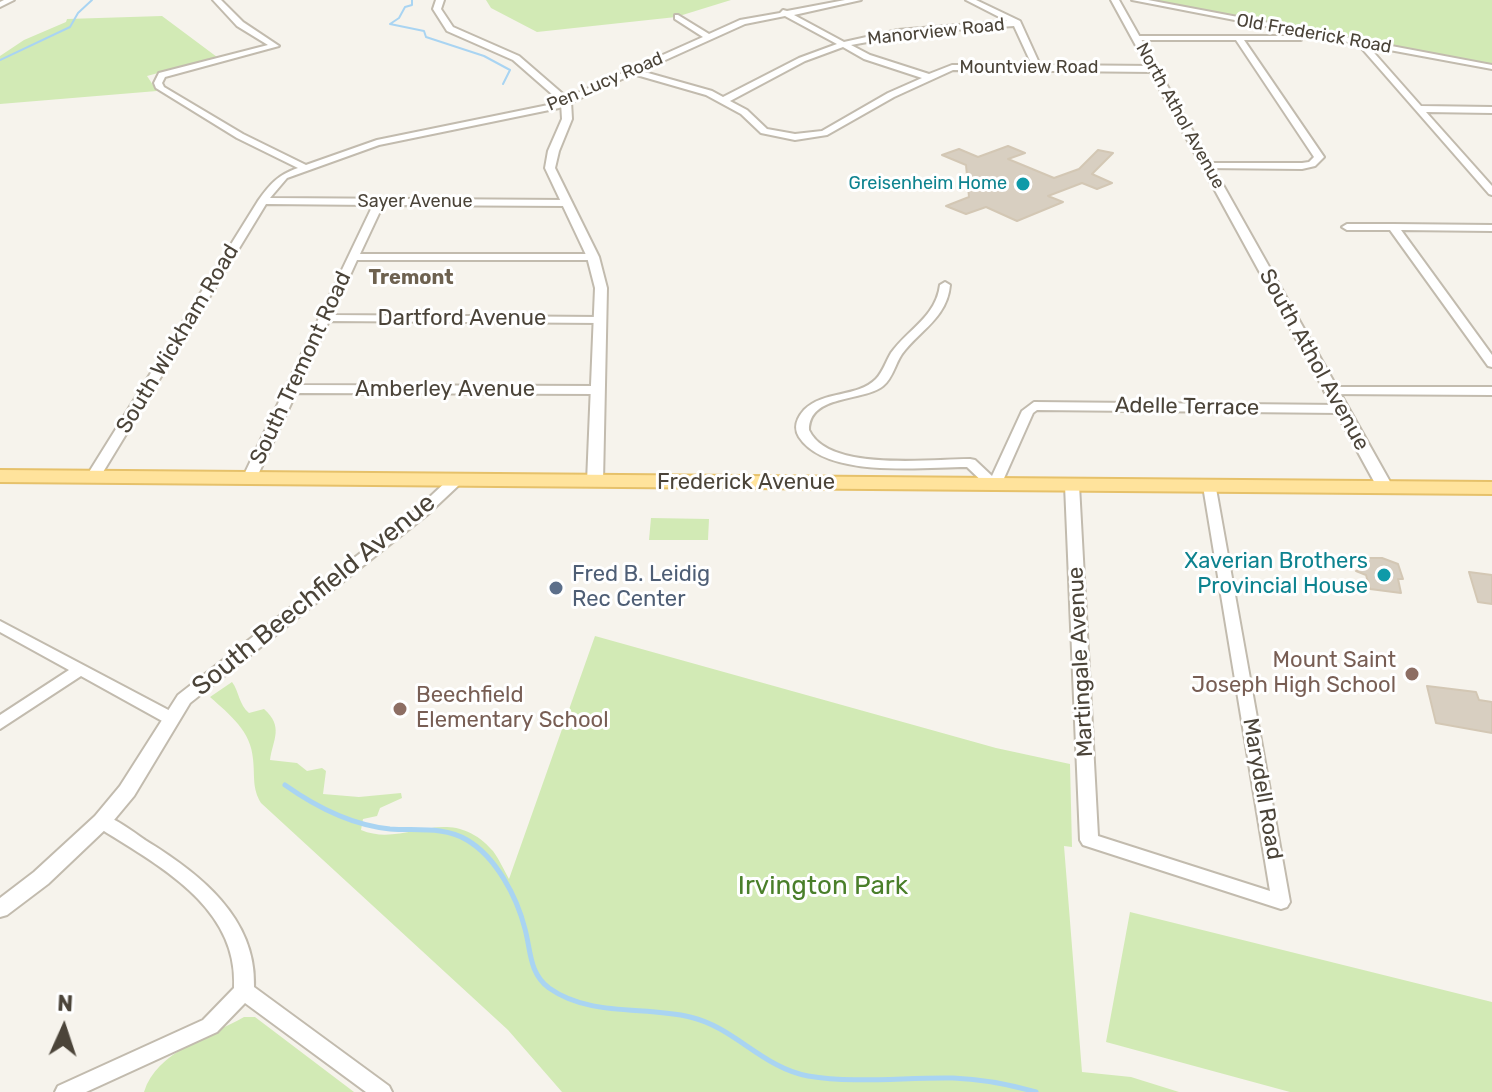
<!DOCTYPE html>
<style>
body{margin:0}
#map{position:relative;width:1492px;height:1092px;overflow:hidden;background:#f6f3ec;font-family:Rubik,sans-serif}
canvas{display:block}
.north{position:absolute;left:24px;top:988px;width:80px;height:80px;-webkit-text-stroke:6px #fff;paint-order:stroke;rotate:3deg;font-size:22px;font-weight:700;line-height:32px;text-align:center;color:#4b4439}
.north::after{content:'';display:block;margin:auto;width:28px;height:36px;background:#4b4439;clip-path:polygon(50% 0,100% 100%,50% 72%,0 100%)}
</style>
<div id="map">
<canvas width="1492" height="1092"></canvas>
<div class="north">N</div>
</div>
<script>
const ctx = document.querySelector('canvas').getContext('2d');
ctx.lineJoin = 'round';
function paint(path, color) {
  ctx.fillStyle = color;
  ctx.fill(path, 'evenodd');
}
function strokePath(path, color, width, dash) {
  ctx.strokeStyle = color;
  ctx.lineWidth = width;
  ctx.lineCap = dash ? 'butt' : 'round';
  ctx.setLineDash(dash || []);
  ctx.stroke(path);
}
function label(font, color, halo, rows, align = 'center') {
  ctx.font = font + ' Rubik,sans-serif';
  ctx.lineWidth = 6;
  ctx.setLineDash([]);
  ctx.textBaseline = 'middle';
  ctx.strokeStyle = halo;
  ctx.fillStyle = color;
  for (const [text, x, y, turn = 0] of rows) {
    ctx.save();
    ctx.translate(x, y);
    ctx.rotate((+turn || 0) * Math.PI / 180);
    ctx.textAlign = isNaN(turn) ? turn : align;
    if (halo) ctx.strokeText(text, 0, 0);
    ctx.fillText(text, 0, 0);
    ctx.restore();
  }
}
const green = new Path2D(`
 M486,0H731L676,17L537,32L491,8Z
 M1151,0H1492V64Z
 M162,16L217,57L147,76L157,91L0,104V56L24,40L66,22L67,19Z
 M651,518L709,519L708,540H649Z
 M595,636L996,748L1070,764L1072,847L1064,846L1082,1072L1131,1077L1179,1092H562L508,1030L261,803C252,788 255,777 253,759C251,731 230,715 210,697L232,682C239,691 239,705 249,713L264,709C284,727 273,739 270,760L297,763L307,771L322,768L326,771L323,794L359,797L401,793L402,798L380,808L377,816L363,819L361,830C406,849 448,800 493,851C499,859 504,870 509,879Z
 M1130,912L1492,1002V1092H1290L1106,1042Z
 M244,1017H255L354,1092H144C157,1051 209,1037 244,1017Z`);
const streamFar1 = new Path2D(`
 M412,0V5L405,7L399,18L390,24L424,31L426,37L484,56L510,70L503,84
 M0,60L70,27L78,13L92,0`);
const stream = new Path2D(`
 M285,785C316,807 351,825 390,829C415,831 444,826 467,840C496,857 517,897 525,929C531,951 529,973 549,988C590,1017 644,1006 690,1017C734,1027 763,1068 808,1076C855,1084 905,1077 953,1078C982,1079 1008,1084 1036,1092`);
const building = new Path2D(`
 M1008,146L1025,153L1008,159L1054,178L1079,169L1098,150L1113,153L1092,174L1112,183L1097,189L1082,183L1048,196L1063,202L1017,221L986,207L966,214L946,206L969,197L966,165L942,155L959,149L978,157Z
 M1358,558H1382L1398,564L1403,579H1398L1401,593L1370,589L1366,575L1356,571L1362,567Z
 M1469,572L1492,575V604L1478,602Z
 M1427,686L1476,692L1479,700L1492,702V733L1436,723Z`);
const minor = new Path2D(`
 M4,0H14L0,7V2Z
 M213,0H221L243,22L279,46L165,77L162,83L164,87L243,134L306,165L377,140L553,104L703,37L675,19V15H678L709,34L740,20L780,13L783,10L787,11L845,0H861L794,15L844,42L898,30L1007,21L966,0H976L1020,21L1040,65L1154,66L1158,69L1154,72L953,70L894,97L827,135L795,140L761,133L741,114L706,95L633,74L559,108L379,145L287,178L270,198L567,200L572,203L567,206L383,205L360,254H593L598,257L593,260H357L332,315L600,317L606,320L600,323L329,321L299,385L598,386L604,390L598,394L296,393L256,479L249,483L244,482L242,479L373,205L266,204L100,477L98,480H88L86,477L258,201C270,184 278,175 298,168L237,138L156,88L154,83L159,73L268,45L237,26ZM785,16L837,44L799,58L723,97L712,91L641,71L745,24ZM1014,26L1032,65H952L929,74L870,55L851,45L922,32ZM843,47L864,59L922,78L888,93L822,131L795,134L767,129L747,110L730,101L805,61Z
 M1132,0H1148L1492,65V69L1368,46L1421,106L1492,107V113L1426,112L1492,186V195L1489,194L1358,44Z
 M1137,36H1301V40H1244L1324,157L1315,166L1302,169L1204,168V164L1207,163H1302L1309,162L1314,157L1236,40H1134V36Z
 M1393,224L1492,225V231L1401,230L1492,355V367L1488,366L1390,230H1347L1342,227L1347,224Z
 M945,282L950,285C947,318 920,330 902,354C895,364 893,378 883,386C863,402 809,394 809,430C828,472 930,459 970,459L975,460L992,476L1022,411L1034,402L1340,405L1346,409L1340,413L1037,410L1033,413L1001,485L994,489L989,488L967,467C923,467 826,479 799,437C793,427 797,418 804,410C824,390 857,398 876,379C883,372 886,361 891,353C908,329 936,317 940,285Z
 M1330,387H1492V395L1326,394L1324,391L1326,388Z
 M1072,481L1079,485L1098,836L1270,891L1203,486L1205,483H1215L1290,902L1287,907L1281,909L1083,845L1080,840L1065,485Z
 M0,621L176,714L178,718L176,722H164L81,676L0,729V715L69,670L0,632Z
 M102,815C117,819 132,831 145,840C199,873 257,918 254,987L389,1086L392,1092H366L245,1003L217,1032L86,1092H55L58,1086L203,1020L234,988C239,906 156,864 96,826L93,821L96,816Z`);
const tertiary = new Path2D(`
 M436,0H444L441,9L453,27L519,56L571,101L572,119L559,151L555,168L599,257L607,288L603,482L600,485H590L587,482L595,288L587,257L545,168L548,151L562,119L561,102L513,60L447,31L433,9Z
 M1111,0H1119L1393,487L1390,490L1385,492L1377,487Z
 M455,476L460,478L463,481L460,484L427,515L190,703L134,796L109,826L48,884L7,915L0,917V898L34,872L95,816L120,786L178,695L417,509L450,478Z`);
const primary = new Path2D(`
 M0,470L1492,482V494L0,482Z`);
const markers = [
 [1023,184,8,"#0f9aa8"],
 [1384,575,8,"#0f9aa8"],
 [556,588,8,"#5c6f8a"],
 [1412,674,8,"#8d6e63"],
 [400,709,8,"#8d6e63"]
];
const farStreetnames = [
 ["Manorview Road",936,32,-6],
 ["Old Frederick Road",1314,34,10],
 ["Mountview Road",1029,68],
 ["Pen Lucy Road",605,82,-23],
 ["North Athol Avenue",1180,116,61],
 ["Sayer Avenue",415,202]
];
const farCulturenames = [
 ["Greisenheim Home",1007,184]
];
const farNeighbourhoodnames = [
 ["Tremont",411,278]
];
const streetNames = [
 ["Dartford Avenue",462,319],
 ["South Wickham Road",178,339,-59],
 ["South Athol Avenue",1314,360,61],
 ["South Tremont Road",301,368,-65],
 ["Amberley Avenue",445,390],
 ["Adelle Terrace",1187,407,1],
 ["Frederick Avenue",746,483],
 ["Martingale Avenue",1081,662,-93],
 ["Marydell Road",1262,789,80]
];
const cultureNames = [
 ["Xaverian Brothers",1368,562],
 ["Provincial House",1368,587]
];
const serviceNames = [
 ["Fred B. Leidig",572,575],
 ["Rec Center",572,600]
];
const educationNames = [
 ["Mount Saint",1396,661],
 ["Joseph High School",1396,686],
 ["Beechfield",416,696,"left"],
 ["Elementary School",416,721,"left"]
];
const nearStreetnames = [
 ["South Beechfield Avenue",314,595,-39]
];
const nearParknames = [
 ["Irvington Park",823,886]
];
paint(green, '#d2eab5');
strokePath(streamFar1, '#a9d4f2', 2);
strokePath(stream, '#a9d4f2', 5);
paint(building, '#d8cfc1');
strokePath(building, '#d3c7b4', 2);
strokePath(minor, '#c2bbae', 4);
strokePath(tertiary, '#c2bbae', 4);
strokePath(primary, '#e6c16a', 4);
paint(minor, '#fff');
paint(tertiary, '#fff');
paint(primary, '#ffe39c');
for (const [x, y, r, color] of markers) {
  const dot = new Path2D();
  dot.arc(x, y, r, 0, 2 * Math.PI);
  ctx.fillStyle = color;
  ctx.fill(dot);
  strokePath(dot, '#fff', 3);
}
label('18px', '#4b4439', '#fff', farStreetnames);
label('18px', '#0d838f', '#fff', farCulturenames, 'right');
label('bold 20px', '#6e6250', '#fff', farNeighbourhoodnames);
label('22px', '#4b4439', '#fff', streetNames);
label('22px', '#0d838f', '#fff', cultureNames, 'right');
label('22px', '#4e5e75', '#fff', serviceNames, 'left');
label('22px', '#785e54', '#fff', educationNames, 'right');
label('26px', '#4b4439', '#fff', nearStreetnames);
label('26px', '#4a7f2a', '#fff', nearParknames);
</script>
